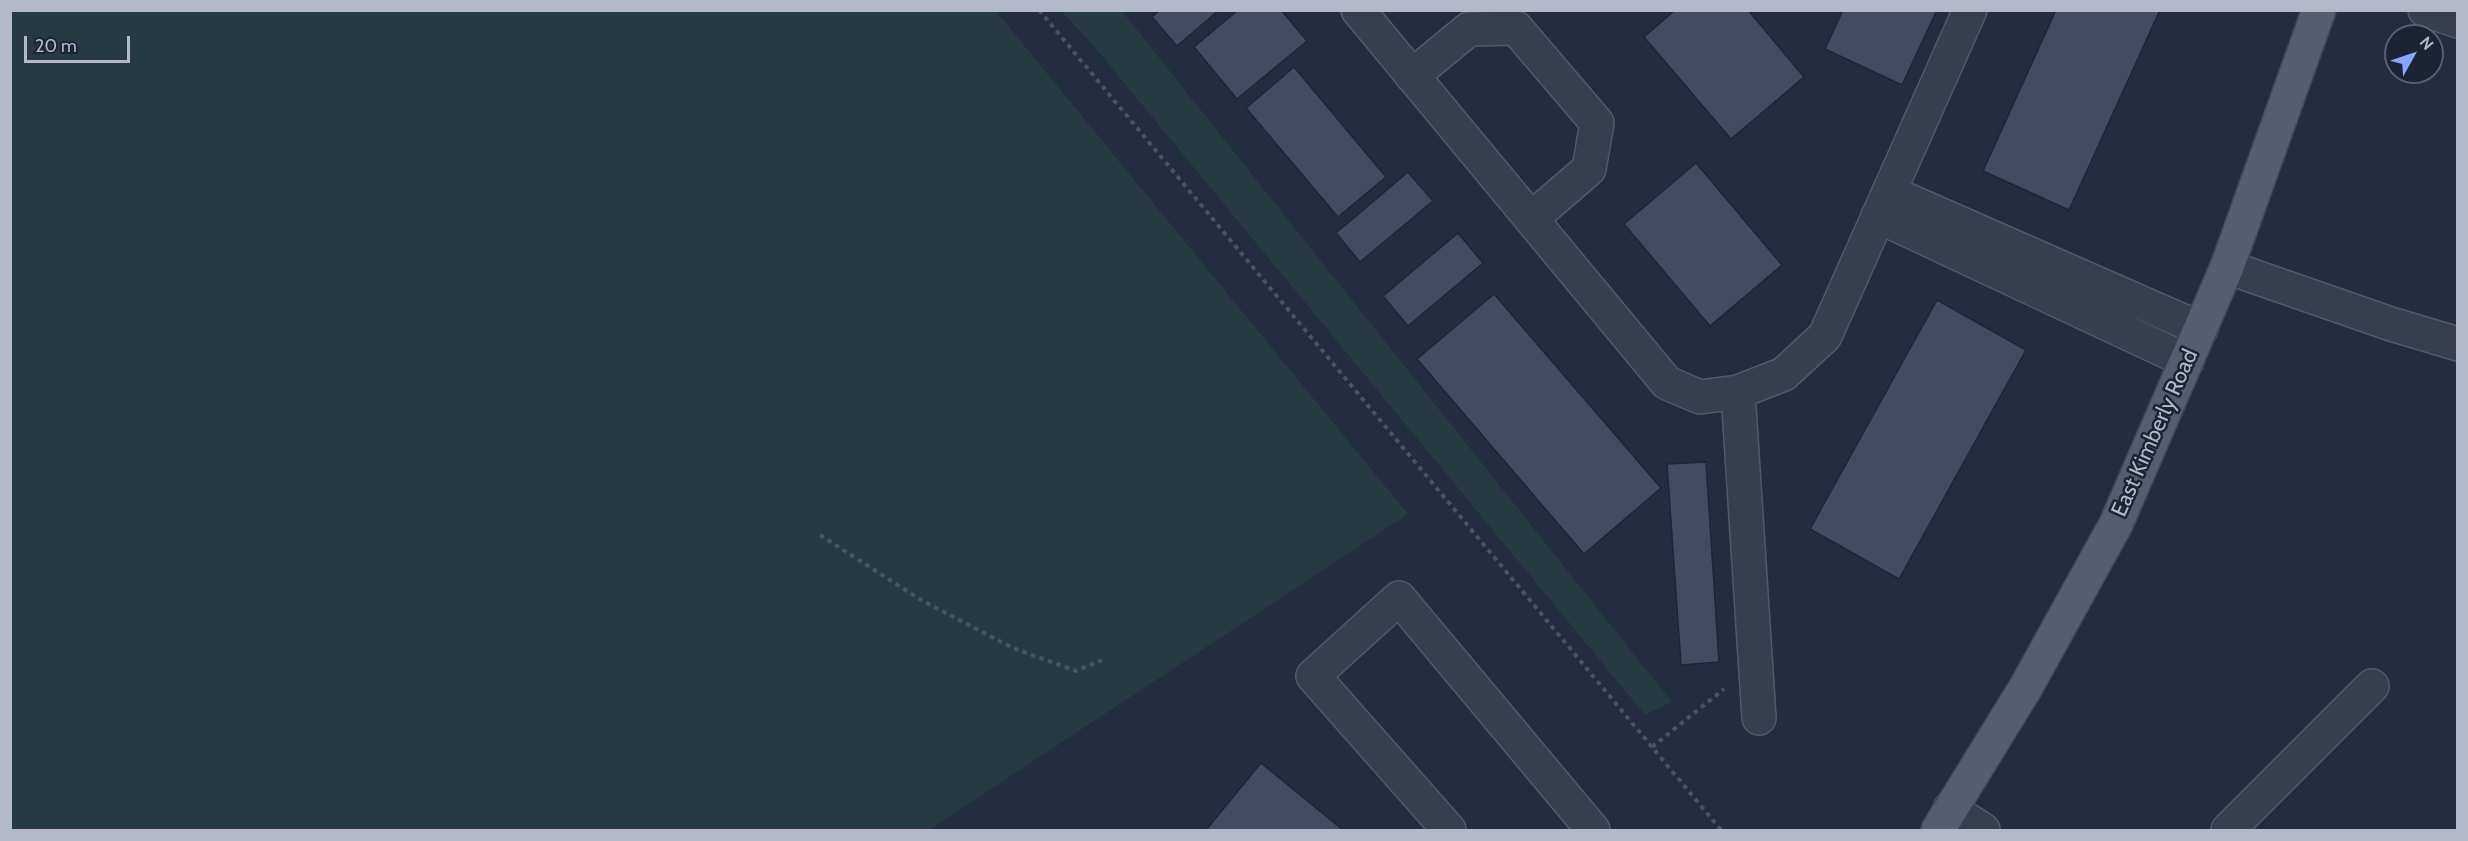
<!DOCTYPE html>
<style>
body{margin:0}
#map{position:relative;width:2468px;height:841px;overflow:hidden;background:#232c40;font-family:Cabin,sans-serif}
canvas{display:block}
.frame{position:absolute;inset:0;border:12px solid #b3b9ca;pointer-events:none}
.north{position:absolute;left:2384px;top:24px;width:60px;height:60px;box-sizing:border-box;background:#1c2335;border:2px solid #585f71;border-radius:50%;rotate:50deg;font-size:16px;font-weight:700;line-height:24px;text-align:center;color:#b3b9ca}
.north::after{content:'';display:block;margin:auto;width:21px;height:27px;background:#85a5fe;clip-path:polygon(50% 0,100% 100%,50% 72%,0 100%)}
.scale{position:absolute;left:24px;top:36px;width:106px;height:27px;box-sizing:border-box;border:3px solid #b3b9ca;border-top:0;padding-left:8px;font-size:18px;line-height:21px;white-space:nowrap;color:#b3b9ca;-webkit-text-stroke:4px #1c2335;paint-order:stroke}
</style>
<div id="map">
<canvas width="2468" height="841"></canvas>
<div class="frame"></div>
<div class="north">N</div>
<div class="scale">20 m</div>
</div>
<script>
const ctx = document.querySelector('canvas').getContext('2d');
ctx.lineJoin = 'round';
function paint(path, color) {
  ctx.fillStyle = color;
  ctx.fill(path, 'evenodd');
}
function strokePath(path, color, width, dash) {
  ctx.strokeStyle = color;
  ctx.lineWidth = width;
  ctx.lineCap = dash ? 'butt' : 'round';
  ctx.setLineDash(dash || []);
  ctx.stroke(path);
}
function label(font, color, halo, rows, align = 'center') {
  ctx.font = font + ' Cabin,sans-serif';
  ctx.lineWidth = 5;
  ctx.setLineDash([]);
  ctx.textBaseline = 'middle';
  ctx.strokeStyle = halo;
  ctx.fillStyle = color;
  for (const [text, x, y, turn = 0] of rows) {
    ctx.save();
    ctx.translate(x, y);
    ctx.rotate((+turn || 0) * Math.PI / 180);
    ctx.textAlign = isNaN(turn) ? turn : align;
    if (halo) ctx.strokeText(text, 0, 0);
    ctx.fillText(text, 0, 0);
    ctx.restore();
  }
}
const green = new Path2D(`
 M10,11H996L1408,514L929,830H11Z
 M1061,11H1122L1672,702L1645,715L1092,44Z`);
const building = new Path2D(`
 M1160,10H1219L1177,46L1152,17Z
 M1238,10H1281L1307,41L1237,99L1194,47Z
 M1675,10H1748L1804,77L1731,139L1644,37Z
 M1843,10H1937L1902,85L1825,49Z
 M2056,10H2160L2069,210L1983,171Z
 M1294,67L1386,177L1338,217L1246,108Z
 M1696,163L1782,265L1710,326L1624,224Z
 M1408,172L1433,201L1360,262L1336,233Z
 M1458,233L1483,263L1408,326L1383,296Z
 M1494,294L1661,488L1584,554L1417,359Z
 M1937,300L2026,350L1899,579L1810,529Z
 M1706,462L1719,662L1681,665L1667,464Z
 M1261,763L1343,830H1206Z`);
const path = new Path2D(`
 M1039,10L1721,830
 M820,535L921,600L1013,648L1076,671L1102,660
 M1652,747L1724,689`);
const minor = new Path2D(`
 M1358,10L1667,383L1700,397L1738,392L1784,374L1825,336L1970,10
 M2425,10L2458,21
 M1412,76L1469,29L1516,28L1597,123L1589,169L1531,219
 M1889,192L2201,329
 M1878,216L2187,361
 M2227,267L2391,324L2458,344
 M1738,392L1759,718
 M1950,809L1983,830
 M1449,830L1313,676L1399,598L1593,830
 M2228,830L2372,686`);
const major = new Path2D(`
 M1938,830L2026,687L2116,524L2227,267L2319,10`);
const streetNames = [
 ["East Kimberly Road",2155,433,-66]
];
paint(green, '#253a41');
paint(building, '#424b62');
strokePath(building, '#1e2537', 1.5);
strokePath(minor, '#52596a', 36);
strokePath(major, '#404759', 36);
strokePath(path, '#43575e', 4, [4.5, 4.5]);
strokePath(minor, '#373e50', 33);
strokePath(major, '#555d70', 33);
label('22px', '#b3b9ca', '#1c2335', streetNames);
</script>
